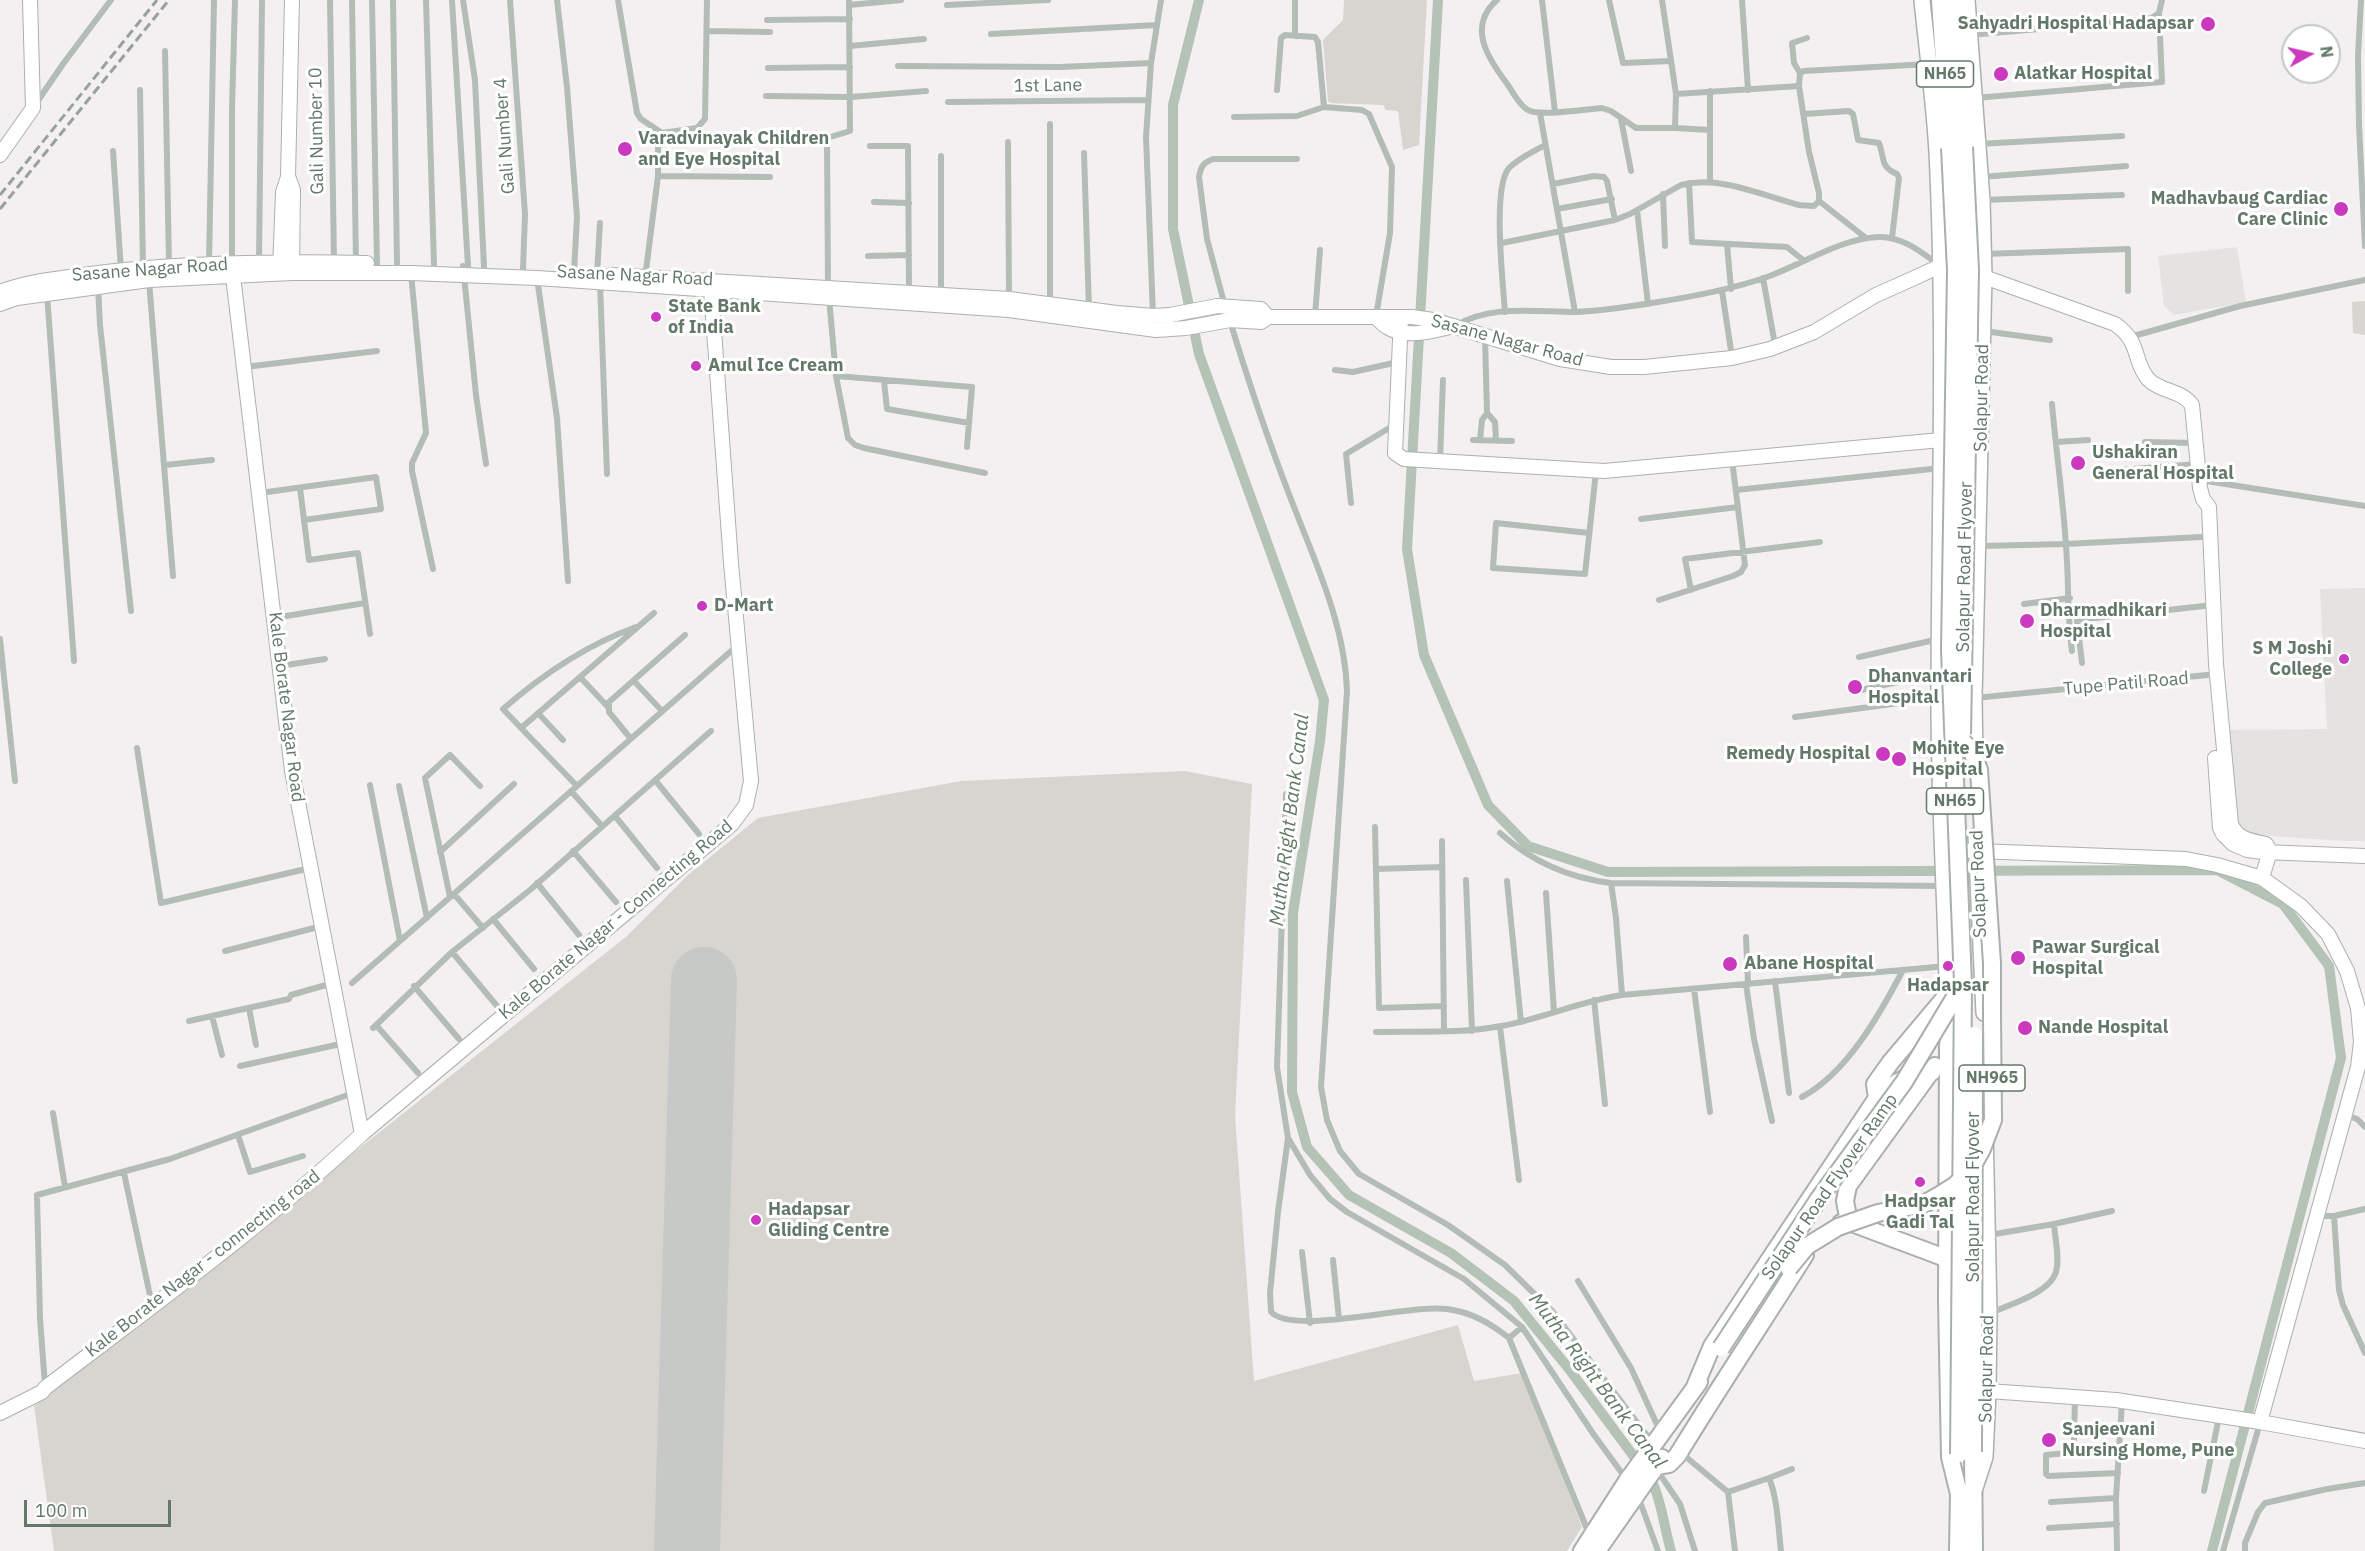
<!DOCTYPE html>
<style>
body{margin:0}
#map{position:relative;width:2365px;height:1551px;overflow:hidden;background:#f4f0f1;font-family:"IBM Plex Sans",sans-serif}
canvas{display:block}
.north{position:absolute;left:2281px;top:24px;width:60px;height:60px;box-sizing:border-box;background:#fff;border:2px solid #c1c9c3;border-radius:50%;rotate:82deg;font-size:16px;font-weight:700;line-height:24px;text-align:center;color:#637868}
.north::after{content:'';display:block;margin:auto;width:21px;height:27px;background:#cb39be;clip-path:polygon(50% 0,100% 100%,50% 72%,0 100%)}
.scale{position:absolute;left:24px;top:1500px;width:147px;height:27px;box-sizing:border-box;border:3px solid #637868;border-top:0;padding-left:8px;font-size:18px;line-height:21px;white-space:nowrap;color:#637868;-webkit-text-stroke:4px #fff;paint-order:stroke}
</style>
<div id="map">
<canvas width="2365" height="1551"></canvas>
<div class="north">N</div>
<div class="scale">100 m</div>
</div>
<script>
const ctx = document.querySelector('canvas').getContext('2d');
ctx.lineJoin = 'round';
function paint(path, color) {
  ctx.fillStyle = color;
  ctx.fill(path, 'evenodd');
}
function strokePath(path, color, width, dash) {
  ctx.strokeStyle = color;
  ctx.lineWidth = width;
  ctx.lineCap = dash ? 'butt' : 'round';
  ctx.setLineDash(dash || []);
  ctx.stroke(path);
}
function label(font, color, halo, rows, align = 'center') {
  ctx.font = font + ' "IBM Plex Sans",sans-serif';
  ctx.lineWidth = 6;
  ctx.setLineDash([]);
  ctx.textBaseline = 'middle';
  ctx.strokeStyle = halo;
  ctx.fillStyle = color;
  for (const [text, x, y, turn = 0] of rows) {
    ctx.save();
    ctx.translate(x, y);
    ctx.rotate((+turn || 0) * Math.PI / 180);
    ctx.textAlign = isNaN(turn) ? turn : align;
    if (halo) ctx.strokeText(text, 0, 0);
    ctx.fillText(text, 0, 0);
    ctx.restore();
  }
}
const built = new Path2D(`
 M2237,247L2246,302L2174,315L2164,306L2158,256Z
 M2365,588V841H2345L2240,834L2226,730L2327,729L2320,589Z`);
const green = new Path2D(`
 M1344,0H1427L1419,145L1403,150L1398,111L1386,110L1383,105L1331,103L1328,101L1323,40L1343,20Z
 M2365,301V335L2353,333L2352,302Z
 M1185,771L1252,784L1235,1115L1254,1381L1458,1325L1474,1381L1522,1373L1582,1527L1567,1551H54L34,1406L627,936L688,875L758,818L961,781Z`);
const canal = new Path2D(`
 M1199,0L1173,105V229L1199,354L1324,700L1320,741L1293,913L1292,1092L1307,1147L1349,1195L1451,1253L1514,1301L1569,1369L1652,1481C1662,1503 1664,1527 1671,1551
 M1438,0L1407,549L1424,655L1488,805L1528,846L1608,872L2217,870L2283,904L2329,966L2341,1058L2212,1551`);
const runway = new Path2D(`
 M687,1551L704,980`);
const street = new Path2D(`
 M330,0L334,262
 M352,0L356,263
 M372,0L377,264
 M393,0L397,264
 M426,0L434,265
 M452,0L468,266
 M463,0L475,80L484,267
 M510,0L525,214L523,269
 M557,0L567,87L577,217L574,272
 M618,0L637,113L641,119L662,133
 M1497,0C1466,27 1489,60 1508,85C1513,93 1520,106 1528,110C1540,117 1587,109 1602,108L1611,111L1636,128H1675L1676,94L1799,86
 M1542,0L1555,112
 M1609,0L1623,63L1671,61
 M1662,0L1676,94
 M1742,0L1748,90
 M2361,0L2358,56L2359,125L2365,246
 M849,5L901,0
 M947,5L1048,0
 M767,20L850,19
 M707,31L770,32
 M991,34L1156,25
 M1970,35L2142,20L2152,18L2159,13L2162,0
 M1295,36V0
 M850,46L924,39
 M165,51L169,266
 M898,66L1060,67L1151,63
 M768,68L850,67
 M1800,73L1794,63L1792,43L1807,38
 M140,90L143,268
 M1277,90L1281,38L1285,35L1315,37L1318,42L1324,107L1362,110L1369,114L1392,167L1390,233L1376,316
 M1710,91V181
 M766,96L851,97L926,91
 M1975,98L2162,82L2159,13
 M948,102L1148,100
 M35,105L63,64L111,0
 M1540,113L1575,312
 M1804,114L1849,111L1853,114L1858,140L1879,143C1885,159 1880,167 1897,174L1899,178L1892,238
 M1234,117L1297,116L1324,107
 M1621,119L1631,171
 M1675,128L1710,130
 M1008,142L1009,298
 M1979,144L2122,136
 M870,146H908L909,293
 M113,151L121,270
 M1084,153L1089,309
 M941,156V294
 M658,176L770,177
 M1981,177L2126,166
 M1689,183L1692,242L1787,247L1803,260
 M1553,184L1594,176L1604,177L1607,181L1615,220
 M1663,194L1665,246
 M1982,200L2122,195
 M1819,201L1866,238
 M874,202L909,203
 M1557,209L1612,199
 M1637,210L1648,304
 M1502,243L1615,220L1630,214L1681,185C1719,175 1761,195 1799,205L1814,206L1819,201V193L1809,152L1799,86L1800,73L1804,71L1928,64
 M1727,244L1731,289
 M1984,254L2128,249V291
 M868,256L909,255
 M259,262L262,0
 M232,263V109L235,0
 M209,264L214,0
 M463,266L476,395L486,464
 M411,273L426,433L412,463V471L433,569
 M597,274L600,223
 M537,278L557,418L568,581
 M645,278L658,176V138L662,133L697,128L705,119L707,0
 M1763,278L1775,345
 M149,281L173,576
 M600,283L607,474
 M98,286L100,325L131,611
 M828,288L827,138L850,131L849,0
 M1722,291L1732,357
 M47,294L74,661
 M829,298L836,376L848,438L855,445L864,448L985,473
 M1050,303V124
 M1225,306L1207,239L1199,177C1201,166 1203,163 1213,159H1297
 M1505,312C1503,283 1492,187 1509,168C1519,158 1533,152 1545,145
 M1153,315L1146,137L1151,63L1161,0
 M1315,316L1320,250
 M1230,321C1248,380 1267,437 1289,494C1313,558 1345,622 1347,691L1321,1087L1327,1120L1340,1151L1359,1174L1448,1225L1505,1265L1553,1312L1652,1442
 M1455,326C1490,304 1536,312 1575,312C1601,311 1627,307 1652,303C1691,297 1730,290 1767,277C1803,264 1839,239 1878,237C1902,236 1921,252 1939,265
 M1984,331L2050,340
 M2130,337L2240,306L2365,280
 M245,367L377,351
 M1335,370L1353,372L1398,362
 M836,376L972,387L967,447
 M884,381L887,409L969,423
 M2052,404C2056,451 2063,498 2066,546C2069,581 2067,616 2072,651
 M1487,413L1495,422L1496,440
 M1473,440L1512,441
 M1480,440L1482,420L1487,413L1485,337
 M2056,442L2088,440
 M2145,442L2196,443
 M1440,460L1443,380
 M165,465L212,460
 M2107,471L2198,464
 M2200,480L2365,506
 M1736,490L1941,468
 M260,493L376,477L381,509L304,520L300,488
 M1351,503L1346,454L1396,424
 M1641,519L1738,507
 M304,520L309,560L358,553L370,634
 M1589,533L1496,523L1493,568L1585,574L1596,471
 M1980,546L2066,544L2201,537
 M1691,590L1685,559L1820,542
 M1659,600L1733,576L1741,572L1745,565L1732,460
 M2024,604L2070,598
 M274,618L365,603
 M0,639L15,781
 M1859,657L1939,639
 M2082,663L2077,620L2213,605
 M280,666L325,659
 M580,677L608,707
 M634,681L662,711
 M1852,692L1939,673
 M1975,698L2217,674
 M538,713L563,740
 M1795,717L1937,698
 M521,728L503,709C542,675 586,645 636,627
 M631,739L609,712V702L685,635
 M137,748L161,903L310,868
 M655,780L699,834
 M370,785L400,941
 M399,786L427,918
 M577,786L521,728L654,613
 M571,791L602,826
 M1286,794L1277,1067L1288,1138L1310,1175L1330,1199L1347,1212L1464,1279L1522,1327L1594,1435L1627,1480
 M615,816L657,868
 M1375,827L1379,1008L1444,1006
 M1500,833C1531,861 1569,878 1611,883L1945,886
 M1442,841L1444,1031
 M573,851L616,902
 M440,852L514,784
 M1376,869L1442,867
 M1466,880L1472,1031
 M1507,881L1521,1022
 M537,883L579,935
 M1611,883L1616,918L1622,995
 M1546,893L1554,1012
 M454,894L483,928
 M450,897L425,778L450,755L480,786
 M493,919L534,969
 M1746,937L1748,984
 M225,951L322,926
 M452,952L497,1006
 M1775,981L1789,1093
 M352,983L738,645
 M1746,984L1754,1039L1772,1121
 M414,986L459,1039
 M1694,989L1710,1112
 M1594,1000L1605,1104
 M249,1008L256,1045
 M212,1016L222,1055
 M189,1021L289,999L291,995L333,983
 M376,1025L418,1073
 M1500,1027L1519,1180
 M373,1028L452,952L530,890L711,731
 M1376,1032C1417,1031 1460,1034 1501,1026C1542,1019 1580,1001 1622,995L1947,966
 M240,1066L345,1043
 M1802,1097C1847,1073 1880,1014 1903,970
 M53,1113L65,1187
 M2346,1115L2357,1119L2365,1127
 M238,1135L250,1172L303,1156
 M1288,1138L1278,1212L1270,1293L1271,1312C1294,1336 1408,1304 1447,1309C1471,1312 1490,1323 1509,1338L1589,1534
 M124,1173L152,1305
 M2316,1216H2334L2365,1209
 M2334,1216L2339,1290L2343,1305L2365,1353
 M1989,1235L2054,1224L2112,1211
 M1302,1252L1310,1323
 M1333,1260L1339,1319
 M1578,1281L1631,1368L1660,1431
 M1990,1313C2009,1305 2050,1293 2056,1272C2060,1259 2055,1238 2054,1224
 M1509,1338L1522,1327
 M45,1386L40,1318L37,1195L170,1159L353,1093
 M2074,1439L2075,1398
 M1680,1452L1728,1492
 M1657,1470L1680,1504L1695,1551
 M2118,1473L2048,1476L2046,1474V1455L2119,1448
 M1769,1478L1792,1469
 M2204,1491L2219,1417
 M1638,1496L1658,1551
 M2051,1502L2116,1498
 M2049,1528L2117,1524
 M1735,1551L1728,1492L1769,1478C1778,1500 1778,1527 1781,1551
 M2117,1551L2116,1498L2122,1401
 M2223,1551L2260,1423
 M2245,1551V1543L2258,1512L2265,1503L2327,1489L2365,1483`);
const secondary = new Path2D(`
 M0,155L33,108L30,0
 M289,179L293,190L292,270
 M280,270L283,192L288,177L292,0
 M1973,273L2115,324C2142,343 2132,360 2148,379C2160,392 2182,390 2192,405L2200,488L2203,499L2209,507L2216,664L2231,824C2237,839 2251,841 2266,844L2270,851
 M611,275L1009,299L1117,313L1153,316L1170,315L1217,306L1261,309L1268,317
 M233,276L292,771L362,1134
 M0,292C32,280 64,278 98,273C187,262 277,261 367,263
 M0,304L17,298L149,280L292,273H411L537,278L1009,310L1156,330L1186,328L1230,320L1261,322L1268,317H1412L1433,320L1560,359L1611,367H1644L1732,358L1770,349L1814,332L1876,295L1912,279L1940,266L1949,268
 M1376,317C1379,320 1383,325 1387,327C1405,339 1435,331 1454,326
 M1401,317L1395,453L1404,459L1604,471L1941,440
 M2215,758L2220,828L2223,834L2233,844L2247,850L2263,852L2365,856
 M1950,850L2186,859L2217,865L2262,878L2301,906L2328,934L2347,971L2358,1008L2361,1042L2358,1067L2260,1422
 M2262,878L2270,851
 M1988,1391L2116,1400L2260,1422L2365,1441
 M0,1413L42,1392L45,1388C152,1306 263,1226 362,1134L732,824L746,805L751,781L731,563L711,289`);
const primary = new Path2D(`
 M1922,0C1927,50 1934,101 1937,152C1946,336 1939,520 1939,704C1939,818 1948,932 1948,1046
 M1967,0L1982,200L1984,276L1974,698L1975,761
 M1976,836L1984,1013
 M1975,1488L1985,1457L1988,1391L1989,1313L1984,1079`);
const highway = new Path2D(`
 M1940,0L1950,148
 M1954,0L1964,147
 M1948,1046L1947,1299L1950,1457L1959,1494L1958,1551
 M1877,1098L1875,1084L1890,1063L1948,994
 M1849,1222L1845,1201L1848,1186L1935,1066
 M1841,1223L1849,1222L1948,1259
 M1694,1389L1712,1346L1877,1098C1896,1080 1907,1076 1932,1072
 M1973,1452L1974,1551
 M1656,1466L1669,1464L1677,1456C1718,1389 1762,1323 1805,1255
 M1582,1551L1627,1481L1699,1382
 M1597,1551L1662,1458`);
const rail = new Path2D(`
 M0,195L157,0
 M0,209L169,0`);
const highwayBridge = new Path2D(`
 M1950,148L1956,270L1950,650L1963,984L1959,1454
 M1962,734L1970,270L1964,147
 M1789,1268L1807,1246L1838,1227L1878,1213L1924,1204L1938,1196L1954,1186L1969,1172L1982,1149L1993,1120L1992,1017V963L1979,770L1972,751L1962,741
 M1721,1348L1818,1200L1904,1082L1961,987
 M1973,1452L1974,1035`);
const markers = [
 [2208,24,8,"#cb39be"],
 [2001,74,8,"#cb39be"],
 [625,149,8,"#cb39be"],
 [2341,209,8,"#cb39be"],
 [656,317,6,"#cb39be"],
 [696,366,6,"#cb39be"],
 [2078,463,8,"#cb39be"],
 [702,606,6,"#cb39be"],
 [2027,621,8,"#cb39be"],
 [2344,659,6,"#cb39be"],
 [1855,687,8,"#cb39be"],
 [1883,754,8,"#cb39be"],
 [1899,759,8,"#cb39be"],
 [2018,958,8,"#cb39be"],
 [1730,964,8,"#cb39be"],
 [1948,966,6,"#cb39be"],
 [2025,1028,8,"#cb39be"],
 [1920,1182,6,"#cb39be"],
 [756,1220,6,"#cb39be"],
 [2049,1440,8,"#cb39be"]
];
const shields = [
 [1945,74,57],
 [1955,801,57],
 [1992,1078,66]
];
const shieldNames = [
 ["NH65",1945,74],
 ["NH65",1955,801],
 ["NH965",1992,1078]
];
const poiNames = [
 ["Sahyadri Hospital Hadapsar",2194,24,"right"],
 ["Alatkar Hospital",2014,74],
 ["Varadvinayak Children",638,139],
 ["and Eye Hospital",638,160],
 ["Madhavbaug Cardiac",2328,199,"right"],
 ["Care Clinic",2328,220,"right"],
 ["State Bank",668,307],
 ["of India",668,328],
 ["Amul Ice Cream",708,366],
 ["Ushakiran",2092,453],
 ["General Hospital",2092,474],
 ["D-Mart",714,606],
 ["Dharmadhikari",2040,611],
 ["Hospital",2040,632],
 ["S M Joshi",2332,649,"right"],
 ["College",2332,670,"right"],
 ["Dhanvantari",1868,677],
 ["Hospital",1868,698],
 ["Mohite Eye",1912,749],
 ["Hospital",1912,770],
 ["Remedy Hospital",1870,754,"right"],
 ["Pawar Surgical",2032,948],
 ["Hospital",2032,969],
 ["Abane Hospital",1744,964],
 ["Hadapsar",1948,986,"center"],
 ["Nande Hospital",2038,1028],
 ["Hadpsar",1920,1202,"center"],
 ["Gadi Tal",1920,1223,"center"],
 ["Hadapsar",768,1210],
 ["Gliding Centre",768,1231],
 ["Sanjeevani",2062,1430],
 ["Nursing Home, Pune",2062,1451]
];
const streetNames = [
 ["1st Lane",1048,86,-1],
 ["Gali Number 10",317,131,-91],
 ["Gali Number 4",505,136,-94],
 ["Sasane Nagar Road",150,270,-4],
 ["Sasane Nagar Road",635,276,3],
 ["Sasane Nagar Road",1507,341,15],
 ["Solapur Road",1982,398,-89],
 ["Solapur Road Flyover",1965,567,-89],
 ["Tupe Patil Road",2126,684,-5],
 ["Kale Borate Nagar Road",286,707,83],
 ["Solapur Road",1979,884,-92],
 ["Kale Borate Nagar - Connecting Road",616,920,-40],
 ["Solapur Road Flyover Ramp",1830,1187,-55],
 ["Solapur Road Flyover",1974,1197,-90],
 ["Kale Borate Nagar - connecting road",203,1264,-38],
 ["Solapur Road",1987,1369,-89]
];
const waterNames = [
 ["Mutha Right Bank Canal",1290,820,-83],
 ["Mutha Right Bank Canal",1597,1381,53]
];
paint(built, '#e4e3e2');
paint(green, '#d8d4d0');
strokePath(canal, '#b5c3b6', 10);
strokePath(runway, '#c6c9c6', 66);
strokePath(secondary, '#aab2ac', 16);
strokePath(primary, '#a9b1ab', 18);
strokePath(highway, '#a9b0ab', 20);
strokePath(street, '#b4bcb6', 6);
strokePath(secondary, '#fff', 14);
strokePath(primary, '#fff', 15);
strokePath(highway, '#fff', 16);
strokePath(rail, '#98a29b', 3, [9, 4.5]);
strokePath(highwayBridge, '#a9b0ab', 20, []);
strokePath(highwayBridge, '#fff', 16);
for (const [x, y, r, color] of markers) {
  const dot = new Path2D();
  dot.arc(x, y, r, 0, 2 * Math.PI);
  ctx.fillStyle = color;
  ctx.fill(dot);
  strokePath(dot, '#fff', 2);
}
for (const [x, y, w] of shields) {
  const box = new Path2D();
  box.roundRect(x - w / 2, y - 13, w, 26, 4.5);
  ctx.fillStyle = '#fff';
  ctx.fill(box);
  strokePath(box, '#637868', 1.5);
}
label('bold 16px', '#637868', null, shieldNames);
label('bold 18px', '#637868', '#fff', poiNames, 'left');
label('18px', '#637868', '#fff', streetNames);
label('italic 20px', '#637b66', '#fff', waterNames);
</script>
